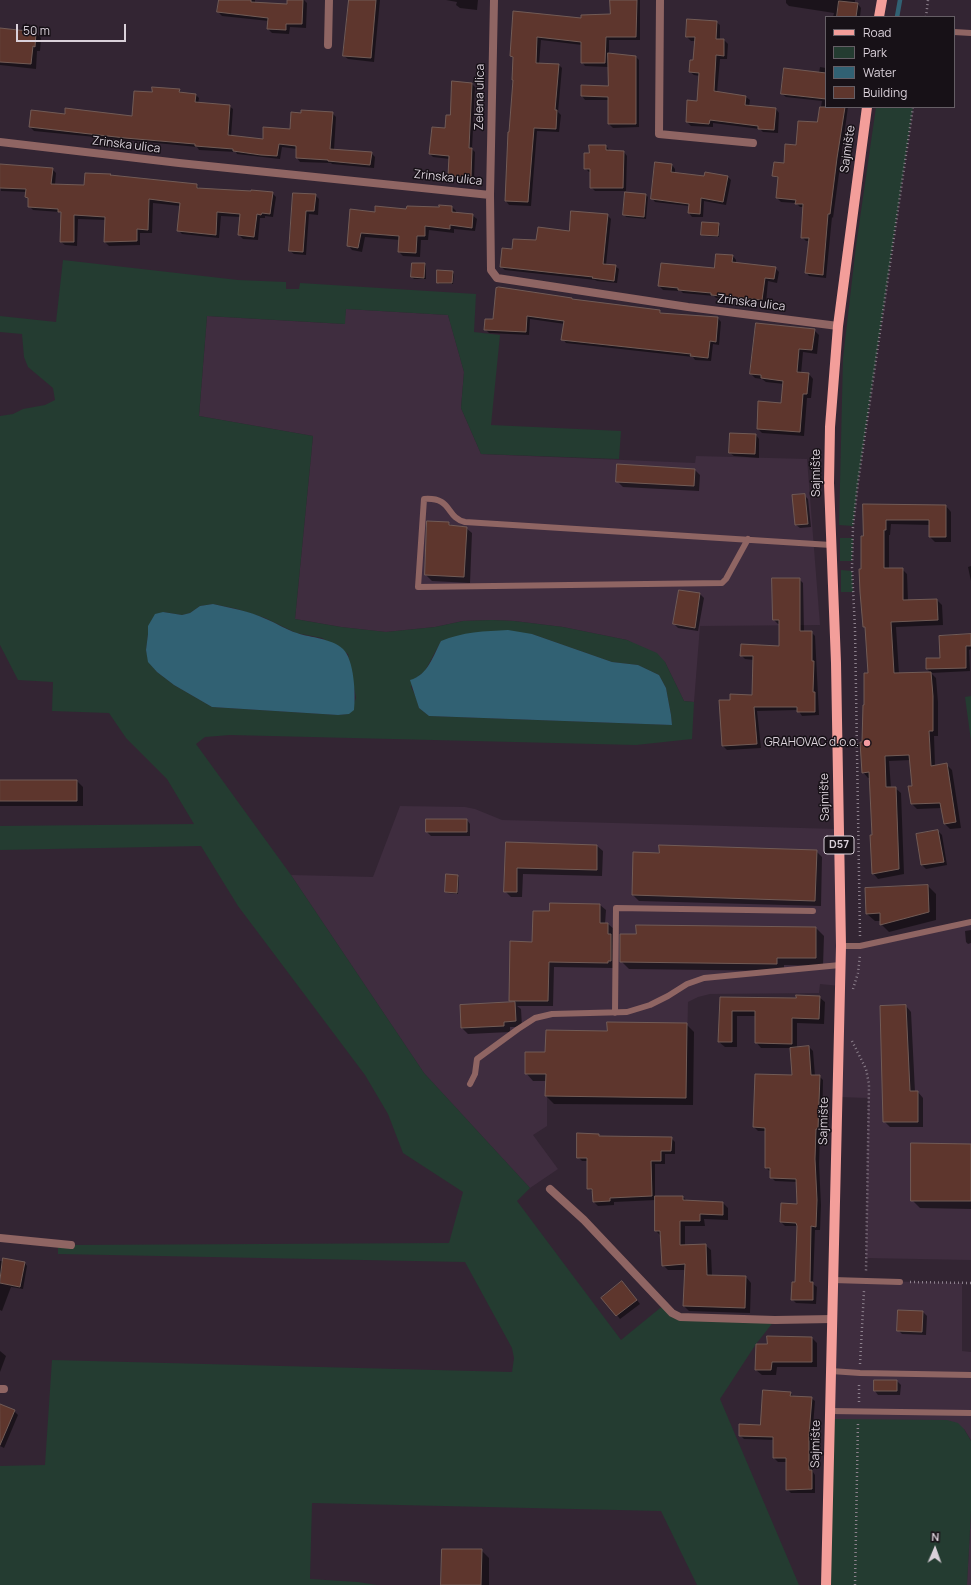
<!DOCTYPE html>
<meta charset="utf-8">
<style>
body{margin:0}
#map{position:relative;width:971px;height:1585px;overflow:hidden;background:#332533;font-family:Manrope,sans-serif}
canvas{display:block}
.legend{position:absolute;left:825px;top:16px;width:130px;height:92px;box-sizing:border-box;background:#171117;border:1px solid #655e65;margin:0;padding:5px 7px;list-style:none;font-size:12px;color:#dad1da}
.legend li{display:flex;align-items:center;gap:8px;height:20px}
.legend b{width:20px;border:1px solid #655e65}
.north{position:absolute;left:915px;top:1529px;width:40px;height:40px;-webkit-text-stroke:3px #171117;paint-order:stroke;rotate:2deg;font-size:11px;font-weight:700;line-height:16px;text-align:center;color:#dad1da}
.north::after{content:'';display:block;margin:auto;width:14px;height:18px;background:#dad1da;clip-path:polygon(50% 0,100% 100%,50% 72%,0 100%)}
.scale{position:absolute;left:16px;top:24px;width:110px;height:18px;box-sizing:border-box;border:2px solid #dad1da;border-top:0;padding-left:5px;font-size:12px;line-height:14px;white-space:nowrap;color:#dad1da;-webkit-text-stroke:3px #171117;paint-order:stroke}
</style>
<div id="map">
<canvas width="971" height="1585"></canvas>
<ul class="legend">
<li><b style="height:5px;background:#f39e9a"></b>Road</li>
<li><b style="height:11px;background:#243c31"></b>Park</li>
<li><b style="height:11px;background:#316173"></b>Water</li>
<li><b style="height:11px;background:#5e362d"></b>Building</li>
</ul>
<div class="north">N</div>
<div class="scale">50 m</div>
</div>
<script>
const ctx = document.querySelector('canvas').getContext('2d');
ctx.lineJoin = 'round';
function paint(path, color) {
  ctx.fillStyle = color;
  ctx.fill(path, 'evenodd');
}
function strokePath(path, color, width, dash) {
  ctx.strokeStyle = color;
  ctx.lineWidth = width;
  ctx.lineCap = dash ? 'butt' : 'round';
  ctx.setLineDash(dash || []);
  ctx.stroke(path);
}
function label(font, color, halo, rows, align = 'center') {
  ctx.font = font + ' Manrope,sans-serif';
  ctx.lineWidth = 3;
  ctx.setLineDash([]);
  ctx.textBaseline = 'middle';
  ctx.strokeStyle = halo;
  ctx.fillStyle = color;
  for (const [text, x, y, turn = 0] of rows) {
    ctx.save();
    ctx.translate(x, y);
    ctx.rotate((+turn || 0) * Math.PI / 180);
    ctx.textAlign = isNaN(turn) ? turn : align;
    if (halo) ctx.strokeText(text, 0, 0);
    ctx.fillText(text, 0, 0);
    ctx.restore();
  }
}
const built = new Path2D(`
 M346,309L448,315L464,372L461,408L481,454L695,463L696,456L807,459L820,625L700,626L694,702L684,701L665,662L627,640L563,627L514,621L492,620L463,621L435,627L386,632L341,627L295,619L313,436L199,416L207,316L344,324Z
 M400,806L465,807L475,809L502,820L839,829L841,946H860L971,922V1260L866,1258L868,1098L838,1097L840,986L820,984L819,993L710,994L698,997L688,1002L686,1098L547,1096V1126L533,1135L558,1169L530,1188L424,1073L291,875L373,877Z
 M833,1280L962,1283V1351L971,1352V1440L964,1429L830,1419Z
 M971,1511V1585H967V1582Z`);
const green = new Path2D(`
 M876,107H913L858,482L853,526L839,525L843,358L856,246Z
 M63,260L238,280L286,282V289H299L300,283L476,294L474,332L500,335L491,425L621,431L619,459L481,454L461,408L464,372L448,315L346,309L345,324L207,316L199,416L313,436L295,619L341,627L386,632L435,627L463,621L492,620L514,621L563,627L627,640L657,653L665,662L684,701L694,702L692,739L636,745L230,735L205,737L196,744L291,875L424,1073L530,1188L517,1201L621,1340L665,1304L672,1313L775,1320L756,1344L720,1399L799,1585H697L661,1511L312,1503L310,1579L358,1582L377,1585H0V1466L45,1465L52,1360L512,1372L514,1358L512,1348L465,1262L58,1254V1244L71,1245L449,1243L463,1192L403,1153L388,1114L365,1075L238,906L201,846L0,850V826L194,824L167,779L126,738L109,713L52,711L53,682L18,680L0,645V416L13,414L23,409L45,405L55,400L53,388L28,367L24,357L22,334L0,332V316L56,322ZM213,604L237,609L265,618L296,633L322,638L348,654L356,698L349,714L338,715L212,707L174,685L157,672L149,662L146,650L148,634L163,612L182,615L190,613L200,606ZM532,634L612,662L638,665L659,675L666,688L671,715L672,725L429,716L419,708L416,697L411,687L416,678L425,671L441,641Z
 M840,538H853L852,561H840Z
 M841,570L852,571L853,592H841Z
 M971,696V741L965,697Z
 M830,1419L947,1420L958,1423L964,1429L971,1441V1511L967,1585H826Z`);
const water = new Path2D(`
 M213,604C231,608 249,611 266,619C277,623 286,630 297,633C311,638 331,638 343,649C354,659 356,695 354,710L349,714L338,715L212,707L174,685L157,672L148,662L146,650L148,634V626L155,614L163,612L182,615L190,613L200,606Z
 M508,630L532,634L612,662L638,665L659,675L666,688L671,715L672,725L429,716L419,708L410,680C428,675 433,656 441,641C462,632 485,631 508,630Z`);
const shadow = new Path2D(`
 M220,0H255V3L288,5V0H304L307,3L306,28L290,27L289,34L272,33L268,29L269,21L222,16L218,12Z
 M350,0H380L374,62L348,59L344,56Z
 M446,0H478L477,10L460,8L456,5L457,2Z
 M611,0H640V40H609V53L636,57L639,60V127L613,128L609,124V100H585L582,96L609,87V67L585,66L582,62V45L541,40L539,64L559,65L562,68L558,112L561,115L559,132L537,131L531,206L509,205L506,201L514,81L513,80L514,59L511,56L514,13L582,19L611,15Z
 M786,0H855V4H858L861,8L860,17H833L834,13L789,6L786,3Z
 M716,22L720,25V40H724L728,44L727,59H720L717,93L746,97L750,100L749,107L776,109L779,113L778,133L763,132L760,129L713,123V127L691,126L687,122L698,102L700,76L694,75L690,72L694,61L695,41H691L687,37Z
 M0,29L36,33L41,38L40,51H37L36,69L0,65Z
 M820,67L826,68V107H848L833,218L832,217L826,278L809,276L806,272L810,241H806L802,237L804,207H800L796,203L781,202L777,198L779,179L773,176L785,164L797,146L818,123L822,101L786,97L782,94L819,73Z
 M453,83L472,84L475,87L472,149L475,152L474,180L453,179L449,176L450,159L433,157L430,154L446,129L451,116Z
 M179,90L183,94L196,95L199,98L198,104L229,106L233,109L231,136L263,140L332,113L336,117L334,150L371,153L375,157L374,168L332,164L331,163L300,162L297,158V149L282,147L280,159L237,154L236,152L199,150L197,147L34,131L30,127L65,115L133,117L153,93Z
 M606,146L610,151L624,152L627,156L626,191H595L591,187V172H589L585,168L590,154Z
 M0,165L52,169L56,173L55,185H197L200,189L272,193L276,197L273,217L265,216V218H260L258,240L243,239L239,235L240,217L221,216L219,238L182,234L178,230L181,206L153,203L152,233H140V245L109,246L105,242L106,220L78,219L77,246L65,245L61,242L62,215L60,212L33,210L29,206V200L26,197L27,192L1,191Z
 M672,165L675,169V173L705,177L727,176L731,180L726,205L704,201L703,217H692L689,213V206L655,202L652,198Z
 M294,194L315,195L319,199L318,215L309,214L306,255L294,254L290,251Z
 M646,195L648,197L646,219L626,217L624,214Z
 M452,207L456,211V213L472,215L477,219L475,231L454,229V233L429,230L428,240H421L420,257L403,256L399,252L400,240L365,237L362,252L352,250L348,245L376,213Z
 M607,215L611,219L606,265L615,266L619,269L617,283L597,281L595,280L505,270L501,267L513,250L537,241L570,232Z
 M718,224L720,226L719,237L704,236L702,235Z
 M733,256L736,260V264L775,268L779,272L777,283L768,281L766,303L716,298L714,296L683,293L681,291L663,290L659,286L715,269Z
 M425,264L426,266V279H414L412,277Z
 M452,272L454,274L453,284H439L438,282Z
 M572,298L574,300L660,311L662,314L718,318L721,322L719,345L713,344L711,361L695,360L693,357L566,343L563,339L565,324L530,319L529,335L489,333L485,329L494,320Z
 M814,330L819,335L817,354L803,352L801,374H809L813,379L811,398H807L804,436L762,433L758,429L782,404L784,384L766,382L762,379L755,378L751,374Z
 M756,435L759,439V458L734,456L730,453Z
 M694,469L700,475L699,491L623,487L617,481Z
 M804,495L808,499L811,527L800,528L796,525Z
 M864,505L946,506L951,512V542H935L930,537V525L891,524L890,535H889V569H902L907,574L908,601L937,600L942,605L943,625L896,627L899,674L931,673L936,678L938,702V736H934L935,766L946,764L952,770L961,828L950,829L945,824L942,808L917,809L912,804L909,787H914L911,760L889,761L891,788H895L901,793L904,874L878,879L873,873V835L871,778H868L863,772V743L869,674L866,628L864,626L862,570Z
 M449,523L453,527L466,528L472,533L470,583L432,581L426,575Z
 M971,566V581L968,567Z
 M799,579L803,583L804,632H811L815,636L819,715L802,716L798,710L757,711L761,748L727,750L723,746L731,701L753,696L754,660L745,659L741,655L780,647V624H778L774,620Z
 M680,591L700,594L704,598L698,631L678,628L674,624Z
 M971,635V649L969,650L970,671L931,673L927,669Z
 M0,781H77L83,787V806H0Z
 M467,820L470,824V836H431L427,832Z
 M938,831L942,835L947,865L926,869L922,865L917,835Z
 M507,843L597,846L603,851L602,876L523,874L522,897H511L505,891Z
 M816,851L822,857L821,906L639,901L633,895L634,853Z
 M457,876L459,877L458,894L447,893L446,891Z
 M928,886L936,894V920L889,932L881,924V921H875L867,914Z
 M600,905L606,910L605,924H608L614,929L613,968L554,967L553,1006H517L521,1009L522,1027H510V1032L468,1034L462,1028L461,1006L513,1003L510,1000L533,943L550,912Z
 M816,928L824,936L823,966L784,965V971L629,969L621,961Z
 M971,930V943L968,944L966,942L965,931Z
 M819,997L825,1002L824,1024L797,1023V1048L809,1047L813,1051L815,1076H819L823,1080L822,1133H820L819,1164L821,1205L820,1230H815L813,1284L817,1287L816,1304L796,1303L792,1299L796,1283L797,1226H785L781,1222L798,1205L797,1182L775,1181L771,1177V1172L766,1168V1131H758L754,1127L793,1076L791,1048H761L756,1042V1016H737V1047H725L719,1042L721,998L797,1000Z
 M906,1006L911,1012L915,1092H918L923,1098V1127H890L884,1121Z
 M686,1024L694,1032L693,1105L554,1104L546,1096V1081H533L526,1073L546,1053L608,1032Z
 M599,1135L602,1138H671L675,1142V1154H665V1164H655V1197H683L687,1201L723,1203L728,1208V1220L704,1219L705,1226H685V1246L705,1245L711,1250L712,1276L746,1277L751,1283L750,1313L689,1311L684,1306L685,1270H668L663,1265L661,1236L656,1231V1200L614,1202V1205L598,1206L594,1202L593,1192L588,1188V1161H582L578,1157Z
 M971,1145V1209L920,1208L912,1200Z
 M0,1261L24,1262L27,1266L23,1289L11,1287L2,1311L0,1310Z
 M626,1286L640,1304L620,1319L603,1298Z
 M899,1311L923,1312L927,1316L926,1335L902,1334L898,1330Z
 M812,1338L817,1343V1367H777L776,1375H762L756,1370L768,1345Z
 M0,1351L6,1356L0,1372Z
 M897,1381L901,1385L900,1395H878L875,1391Z
 M790,1393L794,1397L811,1398L815,1401L812,1439L813,1472L815,1475V1493H791L787,1489V1462H778L774,1458V1440L744,1439L740,1435L761,1426Z
 M0,1405L14,1411L18,1415L4,1448L0,1446Z
 M481,1550L489,1558V1585H442Z`);
const stream = new Path2D(`
 M897,17L900,0`);
const building = new Path2D(`
 M219,0H251V2L287,4V0H303L302,24H286V30L267,29L268,18L217,12Z
 M349,0H376L371,58L343,56Z
 M610,0H637L636,37H606L605,63H581V42L537,37L536,63L559,64L555,110H557L556,129L534,128L528,202L505,201L508,132H509L513,80H512L513,57L510,56L513,11L581,18V15L610,14Z
 M839,1L858,3L856,17H837Z
 M687,19L717,21L716,39H724V56L716,55L714,91L746,96L745,105L776,108L774,130L758,129V126L710,120L709,124L686,122L687,100L697,101L699,73L689,72L690,60H693L695,37H686Z
 M0,28L36,32L35,47L33,46L31,64L0,62Z
 M608,53L636,56V124H608V97L581,96V85L608,86Z
 M784,68L826,73V99L781,94Z
 M452,81L472,83L469,148H472L471,177L448,176L449,156L429,154L432,127L445,128L446,115H450Z
 M152,87L180,89L179,92L196,94L195,102L230,105L228,135L263,139V127L290,129L291,112L301,113V110L333,112L330,149L372,152L370,165L328,161V160L296,158V146L279,144L277,156L261,155L233,151V149L195,146V144L125,138L29,127L31,110L65,114V108L132,116L134,91L152,92Z
 M820,107H845L837,158L830,214H828L823,275L805,273L809,238H801L803,204H795L796,200L776,198L778,177L772,176L774,162L784,163L785,144L796,145L798,121L817,122Z
 M589,145H606V150L624,151L623,188H590V169H584V153H589Z
 M655,162L672,164L671,172L704,176L705,172L728,176L723,202L701,198L700,214L688,213L689,204L651,199Z
 M0,164L53,168L51,184L84,185L85,173L111,174L110,175L197,184V188L251,191V190L273,192L270,214L262,213L261,215L257,214L254,237L238,235L240,214L217,212L216,235L177,231L180,203L149,199L148,230L137,229V241L104,242L105,217L74,215V242H60L61,212H58V209L28,207V198L25,197L26,189L0,188Z
 M625,192L646,194L644,217L623,215Z
 M293,193L316,194L314,211H306L303,252L289,251Z
 M439,205L452,206V212L473,214L472,228L450,225V229L425,226V236H417L416,253L398,252L399,236L361,233L358,248L347,246L350,209L375,212V206L406,209L407,206L439,207Z
 M571,211L608,214L603,264L616,265L614,281L592,278L593,277L500,267L502,248L512,249L513,239L536,240L538,227L569,231Z
 M702,222L719,223L718,236L701,235Z
 M716,254L733,255L732,262L776,267L774,279L765,278L762,300L711,295V293L678,290V288L658,286L661,263L714,268Z
 M412,263H425L424,278L411,277Z
 M437,270L453,271L452,283H437Z
 M499,287L572,298V299L660,310V313L718,317L716,342L710,341L708,358L690,356L691,354L561,340L564,321L527,316L526,332L484,330L485,319H493L496,288Z
 M756,323L815,329L812,350L799,349L797,372L809,373L807,394H803L800,432L757,429L758,401L781,403L783,381L761,378V375L750,374Z
 M730,433L756,434L755,454L729,453Z
 M617,464L695,469L694,486L616,482Z
 M805,494L808,524L795,525L792,495Z
 M863,504L946,505V537H929V520H886V530H884V568H903V600L937,599L938,620L891,622L894,673L931,672L933,696V731H929L931,766L947,763L956,822L944,824L940,803L911,804L908,786H912L909,755L885,756L886,787H896L899,869L872,874L870,835H872L869,772L862,773L860,742H862L863,705H864V673H868L865,627H863L860,592L859,569H861V536H863Z
 M427,521L449,522V525L467,527L464,577L425,575Z
 M772,578H800V631H812V661H814L813,692H815V712H797V707H754L757,744L722,746L719,700H730V694L752,695L753,656H740L741,644L779,646V620H773Z
 M679,590L700,593L695,628L673,624Z
 M971,634V646H966V668L926,669V658H940L939,636Z
 M0,780H77V801H0Z
 M426,819H467V832H426Z
 M938,830L944,862L921,865L916,834Z
 M506,842L597,845V870L517,868V892H504Z
 M659,845L817,850L815,901L632,895L633,852L659,853Z
 M446,874L458,875L457,893L445,892Z
 M928,885L929,912L880,925V913L866,914L865,888Z
 M550,903L600,904V923H608V934H611V961H608V963L549,962L548,1001H509L510,941L532,942L533,911H549Z
 M636,925L816,927V958H777V964L620,962V934H636Z
 M796,995L820,996L819,1019L792,1018V1044L755,1043V1011H732V1042H718L720,997L796,998Z
 M515,1002L516,1021L504,1022V1026L461,1028L460,1005Z
 M906,1005L910,1091H918V1122H883L880,1006Z
 M607,1022L687,1023L686,1098L545,1096L546,1074H525V1052H545L546,1030L607,1031Z
 M809,1046L811,1075H820L818,1129H816L815,1159L817,1200L816,1227L811,1226L810,1282H813V1300H791L792,1282H795L797,1226L796,1223L780,1222L781,1203L797,1204L796,1179L770,1178V1168H765V1128L753,1127L755,1074L792,1075L790,1048Z
 M577,1133L599,1134V1136L672,1137L671,1151H661V1161H651L652,1196L610,1198V1201L593,1202L592,1189H587V1158H577Z
 M911,1143L971,1144V1201H911Z
 M655,1196H683V1200L723,1202V1215L700,1214V1221H680V1245L706,1244L707,1275L746,1276L745,1308L683,1306L685,1264L662,1266L660,1231H655Z
 M3,1258L25,1262L20,1287L0,1283Z
 M622,1281L637,1300L616,1316L601,1298Z
 M898,1310L923,1311L922,1332L897,1331Z
 M767,1336L812,1337V1362H772L771,1370H755L756,1344H767Z
 M874,1380H897V1391H874Z
 M763,1390L791,1392L790,1396L812,1397L809,1435V1470H812V1489L786,1490V1458H773V1437L739,1436V1424L760,1425Z
 M0,1404L15,1410L0,1445Z
 M442,1549H482L481,1585H441Z`);
const path = new Path2D(`
 M926,17L928,0
 M860,936L855,629L852,568L853,526L858,482L913,107
 M853,989L858,973L860,955
 M852,1041L866,1069L869,1084L866,1272
 M910,1282L971,1283
 M860,1364L864,1291
 M859,1402V1383
 M855,1585L858,1421`);
const service = new Path2D(`
 M954,32L971,33
 M748,539L726,579L722,583L418,587L424,499C453,497 445,517 465,522L831,545
 M841,946H860L971,922
 M615,1013L616,908L813,911
 M470,1084L475,1074L477,1059L518,1029L535,1018L552,1014L627,1012L650,1005L668,996L687,984L704,978L840,965
 M833,1280L900,1282
 M831,1371L860,1373L971,1375
 M830,1411L971,1413`);
const minor = new Path2D(`
 M660,0L659,134L753,143
 M328,45L329,0
 M0,142L179,163L490,195L491,270L497,278L688,307L838,326
 M490,195L494,0
 M550,1189L584,1220L672,1313L680,1317L775,1320L832,1319
 M0,1238L71,1245
 M0,1389H4`);
const primary = new Path2D(`
 M879,17L882,0
 M826,1585L841,946L836,663L829,483L830,427L838,326L867,107`);
const markers = [
 [867,743,4,"#f49aa0"]
];
const shields = [
 [839,845,30]
];
const shieldNames = [
 ["D57",839,845]
];
const streetNames = [
 ["Zelena ulica",480,97,-89],
 ["Zrinska ulica",126,145,7],
 ["Sajmište",848,149,-82],
 ["Zrinska ulica",448,178,6],
 ["Zrinska ulica",751,303,7],
 ["Sajmište",817,473,-90],
 ["Sajmište",825,797,-91],
 ["Sajmište",824,1121,-89],
 ["Sajmište",816,1444,-89]
];
const poiNames = [
 ["GRAHOVAC d.o.o.",859,743]
];
paint(built, '#3f2d3f');
paint(green, '#243c31');
paint(water, '#316173');
paint(shadow, '#0007');
strokePath(stream, '#316173', 4.5);
paint(building, '#5e362d');
strokePath(building, '#715b56', 1);
strokePath(path, '#8d818d', 2.5, [1, 3]);
strokePath(service, '#8f6563', 6);
strokePath(minor, '#8f6563', 8);
strokePath(primary, '#f39e9a', 10);
for (const [x, y, r, color] of markers) {
  const dot = new Path2D();
  dot.arc(x, y, r, 0, 2 * Math.PI);
  ctx.fillStyle = color;
  ctx.fill(dot);
  strokePath(dot, '#171117', 1.5);
}
for (const [x, y, w] of shields) {
  const box = new Path2D();
  box.roundRect(x - w / 2, y - 9, w, 18, 3);
  ctx.fillStyle = '#171117';
  ctx.fill(box);
  strokePath(box, '#dad1da', 1);
}
label('bold 11px', '#dad1da', null, shieldNames);
label('12px', '#dad1da', '#171117', streetNames);
label('12px', '#dad1da', '#171117', poiNames, 'right');
</script>
